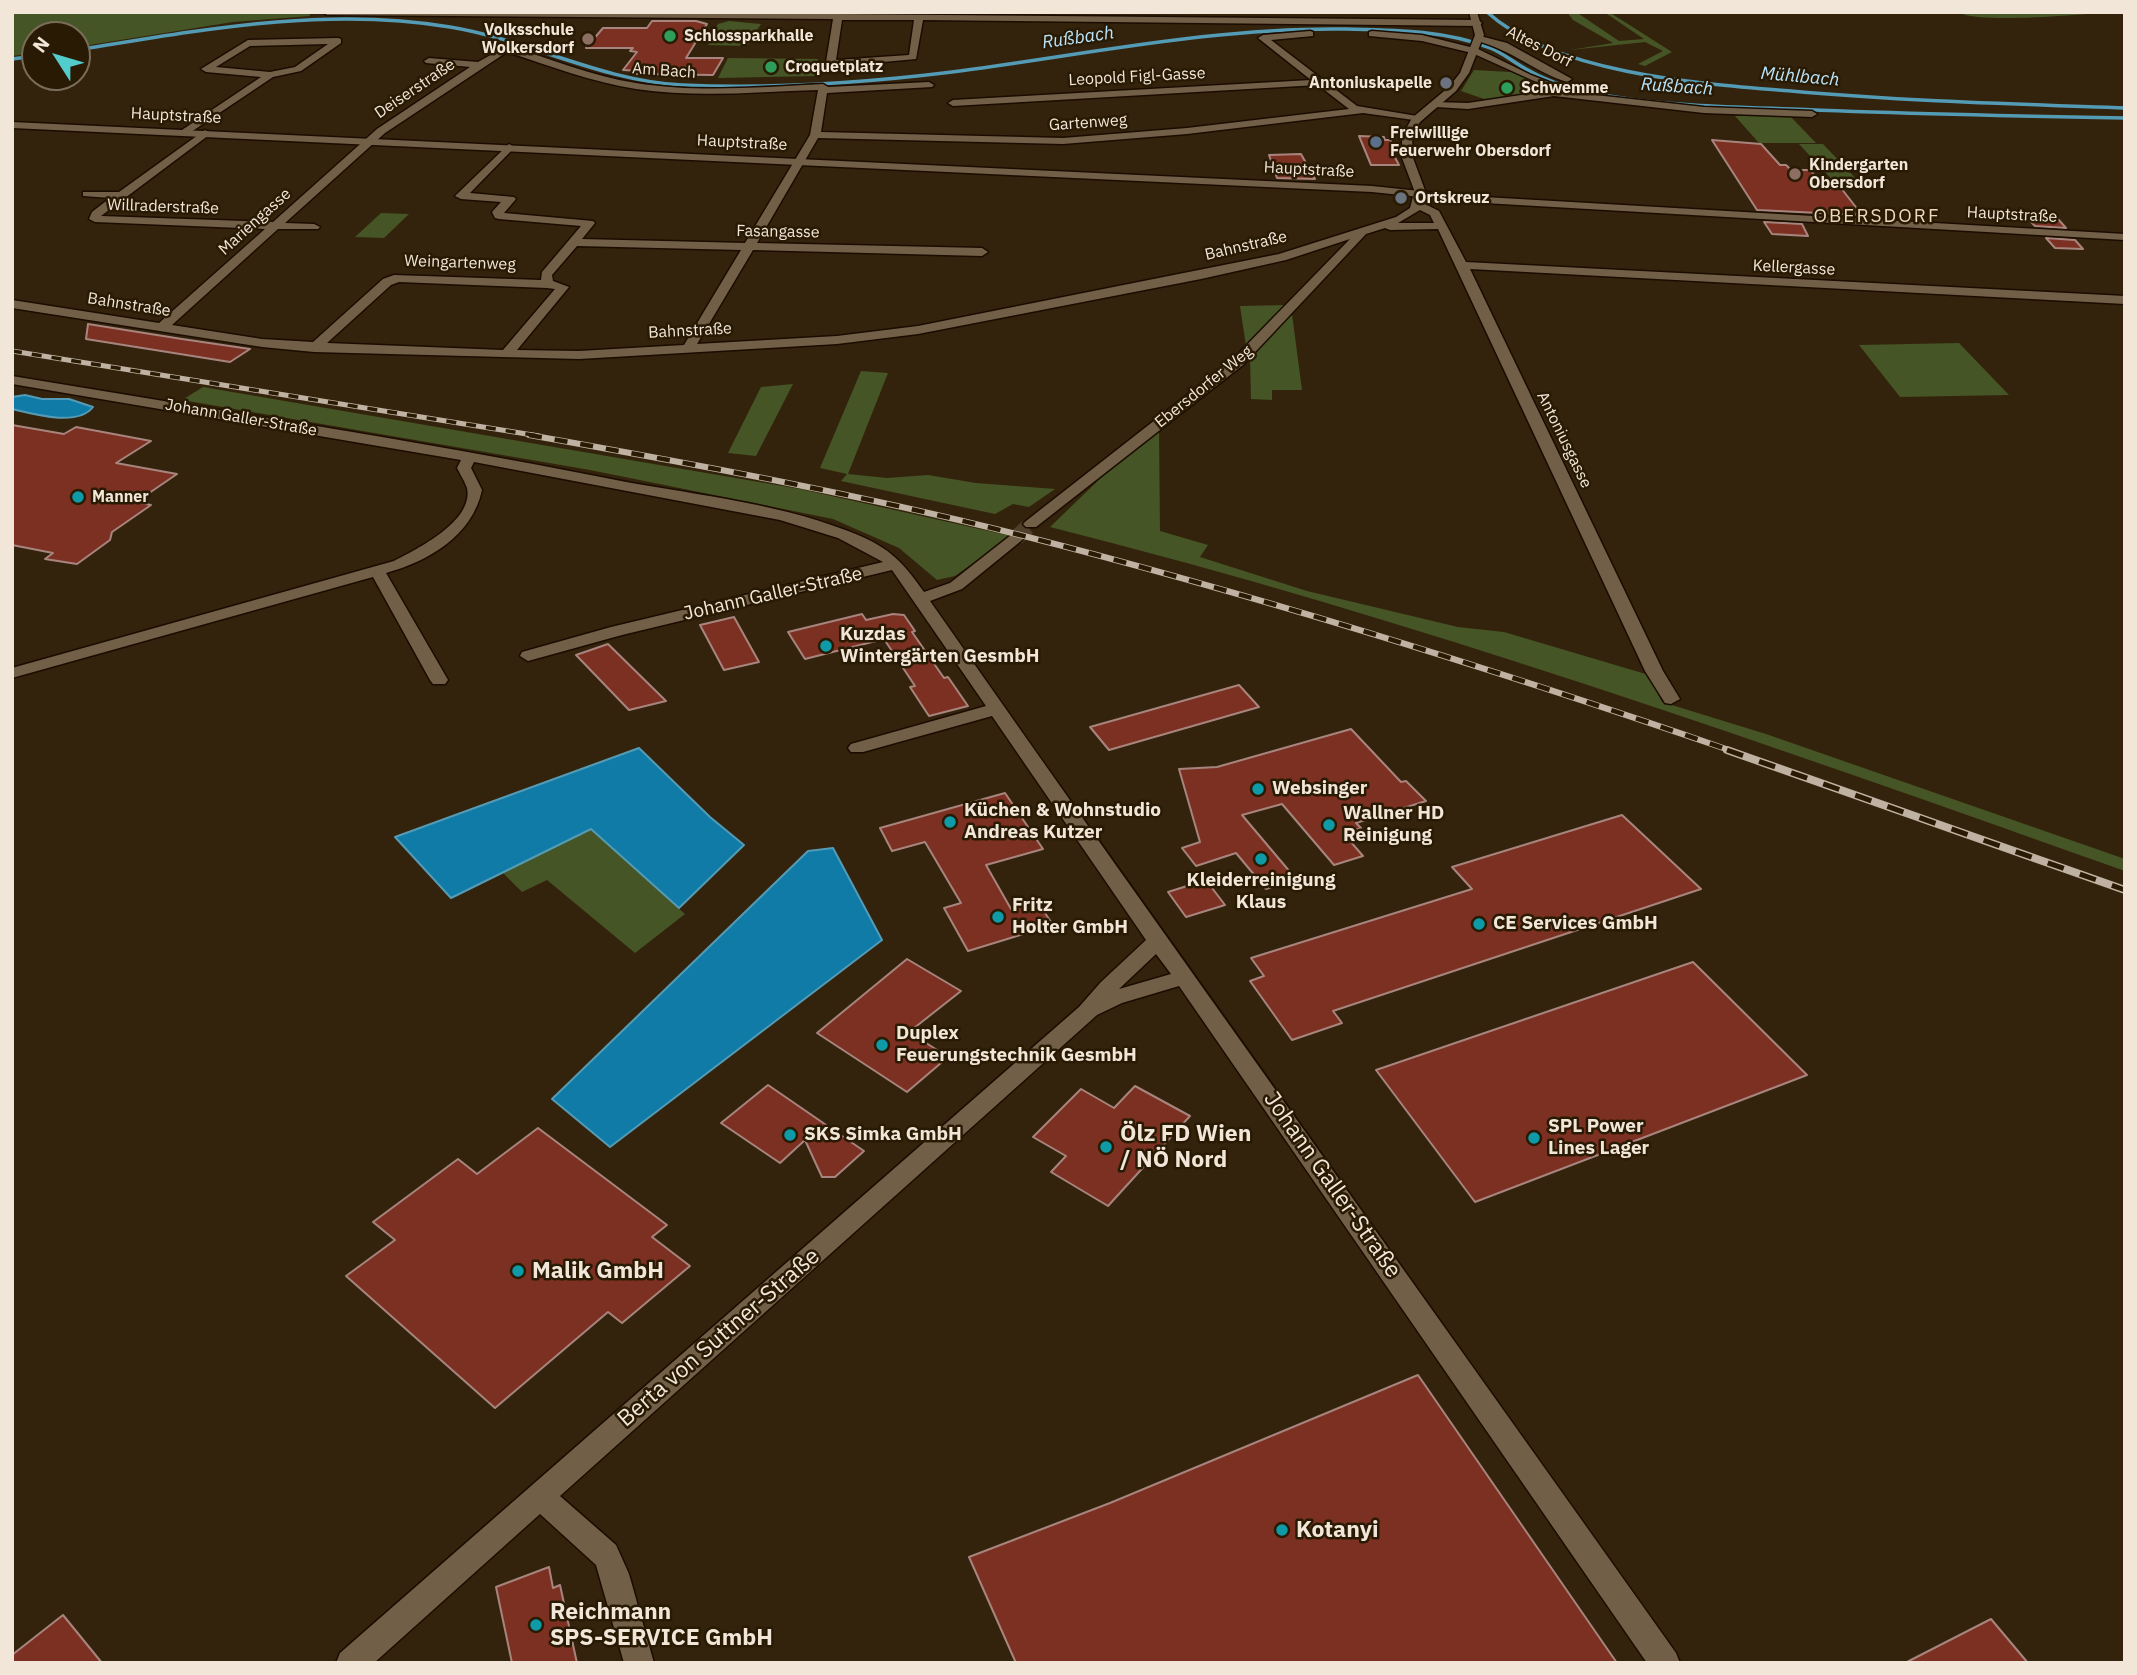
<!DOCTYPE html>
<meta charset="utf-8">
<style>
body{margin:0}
#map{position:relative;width:2137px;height:1675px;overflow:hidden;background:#34230c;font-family:"IBM Plex Sans",sans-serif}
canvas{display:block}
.frame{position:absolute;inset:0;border:14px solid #f1e6d8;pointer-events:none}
.north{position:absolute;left:21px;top:21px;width:70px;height:70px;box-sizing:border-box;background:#291a03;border:2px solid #796c58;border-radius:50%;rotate:307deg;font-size:19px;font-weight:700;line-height:28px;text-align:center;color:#f1e6d8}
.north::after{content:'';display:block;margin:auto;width:24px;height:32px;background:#52cdcc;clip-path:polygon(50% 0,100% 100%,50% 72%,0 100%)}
</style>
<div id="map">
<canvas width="2137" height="1675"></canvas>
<div class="frame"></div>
<div class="north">N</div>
</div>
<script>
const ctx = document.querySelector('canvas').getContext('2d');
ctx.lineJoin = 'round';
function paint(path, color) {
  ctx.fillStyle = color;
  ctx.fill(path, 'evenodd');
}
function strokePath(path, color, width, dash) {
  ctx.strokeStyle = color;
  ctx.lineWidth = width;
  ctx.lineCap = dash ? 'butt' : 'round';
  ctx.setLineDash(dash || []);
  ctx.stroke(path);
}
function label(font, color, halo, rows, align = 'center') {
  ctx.font = font + ' "IBM Plex Sans",sans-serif';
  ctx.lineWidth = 5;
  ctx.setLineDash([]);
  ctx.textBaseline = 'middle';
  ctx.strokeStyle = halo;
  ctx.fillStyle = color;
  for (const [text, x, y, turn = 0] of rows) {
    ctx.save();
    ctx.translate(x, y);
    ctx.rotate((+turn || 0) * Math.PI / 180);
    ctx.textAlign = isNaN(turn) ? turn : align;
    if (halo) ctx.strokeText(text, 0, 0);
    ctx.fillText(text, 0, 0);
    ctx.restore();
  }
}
const green = new Path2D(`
 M12,12H309L310,16L233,22L77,47V35H35V53L12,56Z
 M1567,12H1576L1619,41L1644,39L1604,12H1609L1672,52L1645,66L1638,64L1663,51L1645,42L1570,50L1613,43L1573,20Z
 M2114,12C2084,14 1983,24 1960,13Z
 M729,21L761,24L747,46L708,45L718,24Z
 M728,58L818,59L816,76L718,78Z
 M1474,70L1511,72L1551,89L1487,100L1461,91Z
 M1735,116H1790L1816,143H1759Z
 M1799,144H1823L1862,185H1837Z
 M381,213L409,214L384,238L355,237Z
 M1289,305L1246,346L1240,306Z
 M1292,314L1302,390H1272V400L1251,399L1250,358Z
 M1959,343L2009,395L1900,397L1859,345Z
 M861,371L888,373L848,474L887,478L928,475L976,483L1055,489L1029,507L1013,504L995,514L841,481L847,474L820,468Z
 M793,384L756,456L728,453L761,387Z
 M203,387L800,489L1011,536L955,576L937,580L899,548L833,519L590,470L182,400Z
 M1159,429L1160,531L1208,545L1200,557L1307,591L1458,627L1504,632L1649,675L1662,702L1766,734L2125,859V871C1770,745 1416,619 1050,527L1108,471Z
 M591,829L685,914L635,953L547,880L522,892L503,873Z`);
const water = new Path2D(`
 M25,395L42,399H69L93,407C78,427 33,414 12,409V397Z
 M639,748L710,817L744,845L679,908L591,829L451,898L395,837Z
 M833,848L882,940L610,1147L552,1099L808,851Z`);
const stream = new Path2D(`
 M1487,12C1555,74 1702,84 1791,91C1902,101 2014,104 2125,108
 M77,50C200,30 326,6 450,27C529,40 601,81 682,85C771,89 863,83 952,72C1084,55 1213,27 1346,29C1393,30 1445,30 1490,48C1503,53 1513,62 1526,69C1552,84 1584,93 1615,97C1673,106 1733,107 1791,109C1903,114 2014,116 2125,118
 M12,59L35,56`);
const building = new Path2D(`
 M652,21H696L707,24L686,58H723L713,75L637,74L639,71L623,70L637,52L630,51L633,48H586L603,28H647Z
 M1359,136L1384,137L1385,140H1391V150L1399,165H1371Z
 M1712,140L1761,144L1780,165H1786L1791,170H1810L1826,188H1841L1862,215L1757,210Z
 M1301,154L1315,179L1277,178L1269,155Z
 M2027,218L2058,219L2066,228L2035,226Z
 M1764,222L1802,224L1808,236L1772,234Z
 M2046,238L2075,240L2083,249L2055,248Z
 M88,324L182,339L250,349L230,362L86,339Z
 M12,425L64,434L76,427L151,441L116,463L177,474L136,502L151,505L112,532L110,540L77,564L45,559L53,553L12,545Z
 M862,614L866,620L893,614L904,615L915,631L912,632L944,678L948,677L968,706L929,716L910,687L915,686L884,639L805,659L788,632Z
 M734,617L759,662L724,670L700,625Z
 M608,644L666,701L629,710L576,655Z
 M1239,685L1259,707L1109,750L1090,727Z
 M1351,729L1401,782L1406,781L1426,801L1356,823L1361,828L1344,834L1363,856L1334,865L1282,804L1242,815L1296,879L1266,889L1236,853L1196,866L1182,848L1200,842L1179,769L1217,767Z
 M1005,793L1043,849L986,865L1011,909L1037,901L1053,925L968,951L944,908L961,903L925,842L892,851L880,828Z
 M1622,815L1701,889L1333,1011L1342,1023L1292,1040L1250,981L1264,976L1251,958L1472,889L1452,867Z
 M1206,880L1225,905L1186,917L1168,892Z
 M907,959L961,991L909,1032L948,1057L907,1092L817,1033Z
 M1693,962L1807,1075L1475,1202L1376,1070Z
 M768,1085L864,1151L835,1177H822L805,1140L780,1163L721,1123Z
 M1135,1086L1190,1116L1108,1206L1051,1172L1066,1156L1033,1137L1081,1089L1114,1108Z
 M538,1128L667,1225L652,1237L690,1266L622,1323L608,1312L495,1408L346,1276L395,1240L373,1222L458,1159L477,1174Z
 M1418,1375L1617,1663H1016L969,1557L1110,1503Z
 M549,1567L553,1588L560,1585L577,1663H512L496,1587Z
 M63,1615L102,1663H12V1655Z
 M1991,1619L2028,1663H1905Z`);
const minorTunnel = new Path2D(`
 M1016,538L1031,524`);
const minor = new Path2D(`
 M323,12H627L1478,20L1482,23L1478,26L923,20L916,59L839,66L826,62L833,19L327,15ZM842,20H914L909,55L836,60Z
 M1310,31L1313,32V36L1271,40L1357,106L1417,116L1421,117V121L1363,113L1187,134L1063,144L818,138L757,243L982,248L988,252L982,256L753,250L697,344L837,336L918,326L1279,254L1396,217L1410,208L1414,193L1420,190L1426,193L1423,203L1439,211L1466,262L2125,296V304L1470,269L1663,671L1680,699L1671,704L1665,703L1645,671L1438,229L1390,230L1385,228L1366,234L1243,365L1036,527H1026L1023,524L1026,521L1233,359L1350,239L1286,260L1201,279L918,334L837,344L579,359L314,352L262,347L12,308V300L159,323L265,229L95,222L89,219L92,212L110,198L83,196V192H119L205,130L210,133L209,135L101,216L273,222L377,129L470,67L426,63L424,61L429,58L478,62L507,46C550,58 591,76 636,83C697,93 761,87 823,84L828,87L929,82L934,85L932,87L827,93L821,132L1063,138L1187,128L1349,109L1318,85L953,106L948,103L953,100L1311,80L1258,38L1263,35ZM507,52C550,66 592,82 636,89C696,98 757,92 818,90L810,135L745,243L582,239L595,223L593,221L504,213L516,199L514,197L470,193L513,149L514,147L509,144L455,196L461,199L501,202L492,212L495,218L499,219L581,226L542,272L541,280L394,275L383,279L313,342L262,339L172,325L278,229H318L320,227L314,224L285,223L385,133ZM1420,210L1430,215L1434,223H1398ZM577,246L741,250L684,345L579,351L517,350L569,287L553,281L552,275ZM399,282L547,288L555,289L503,350L327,343L391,285Z
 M1372,31L1422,35L1478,49L1531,75L1577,93L1704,107L1812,111L1817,114L1812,117L1704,113L1554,96L1468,109L1436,107L1431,104L1433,102L1468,103L1554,90L1472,53L1422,41L1369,36V32Z
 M1480,36L1507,43L1572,79L1567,82C1535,72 1510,49 1477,41V37Z
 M338,38L341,39V43L301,71L273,77L188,134L179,132L261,77L206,72L201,69L248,40ZM328,44L295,67L270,72L216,67L250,46Z
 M12,376C210,409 409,439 606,478C685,494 771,501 848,531C887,546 900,558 924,592L950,583L1011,535H1021L1024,538L1021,541L962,589L930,601C1176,953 1427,1301 1676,1653L1680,1663H1647L1179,986L1122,1003L1097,1015L560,1496L616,1545L629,1574L654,1663H624L596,1565L540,1514L374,1663H336L340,1653L1079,1007L1101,982L1146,940L992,716L863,752H851L848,748L851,744L986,706L892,570L622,635L528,661L520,656L522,652L611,627L883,562L838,538L780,520L474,462L471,468L482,490C472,536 429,561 386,573L448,680L445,684H433L430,680L373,577L12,678V668L394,561C417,549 474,521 467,488C465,482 460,474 457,468L461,460L12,384ZM1156,954L1171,974L1119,989Z`);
const tertiary = new Path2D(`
 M1469,12H1477L1484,35L1469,73L1456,91L1420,122L1412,136L1413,158L1426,193L1416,195L1402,158V136L1412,118L1449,87L1460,73L1475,35Z`);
const secondary = new Path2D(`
 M12,122L1372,186L1467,196L2125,234V240L1467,202L1372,192L12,128Z`);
const railFar2 = new Path2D(`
 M12,351L539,436`);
const railFar1 = new Path2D(`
 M529,435C694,464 858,494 1020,535C1260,596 1497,670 1732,751`);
const rail = new Path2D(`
 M1727,750L2125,890`);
const markers = [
 [670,36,7,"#2e9e5b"],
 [588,39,7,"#8d6e63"],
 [771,67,7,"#2e9e5b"],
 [1446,83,7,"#6b7280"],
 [1507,88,7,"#2e9e5b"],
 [1376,142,7,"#5c6f8a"],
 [1795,174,7,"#8d6e63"],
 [1401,198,7,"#6b7280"],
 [78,497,7,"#0f9aa8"],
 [826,646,7,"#0f9aa8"],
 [1258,789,7,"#0f9aa8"],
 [950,822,7,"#0f9aa8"],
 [1329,825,7,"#0f9aa8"],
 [1261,859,7,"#0f9aa8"],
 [998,917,7,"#0f9aa8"],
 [1479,924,7,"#0f9aa8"],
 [882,1045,7,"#0f9aa8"],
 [790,1135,7,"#0f9aa8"],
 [1534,1138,7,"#0f9aa8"],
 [1106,1147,7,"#0f9aa8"],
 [518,1271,7,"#0f9aa8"],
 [1282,1530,7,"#0f9aa8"],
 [536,1625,7,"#0f9aa8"]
];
const farPoinames = [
 ["Volksschule",574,30,"right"],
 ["Wolkersdorf",574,48,"right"],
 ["Schlossparkhalle",684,36],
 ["Croquetplatz",785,67],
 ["Antoniuskapelle",1432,83,"right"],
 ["Schwemme",1521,88],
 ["Freiwillige",1390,133],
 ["Feuerwehr Obersdorf",1390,151],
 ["Kindergarten",1809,165],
 ["Obersdorf",1809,183],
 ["Ortskreuz",1415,198],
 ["Manner",92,497]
];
const farStreetnames = [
 ["Altes Dorf",1539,47,27],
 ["Am Bach",664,71,4],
 ["Leopold Figl-Gasse",1137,77,-3],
 ["Deiserstraße",415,89,-34],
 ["Hauptstraße",176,116,3],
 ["Gartenweg",1088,123,-4],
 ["Hauptstraße",742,143,3],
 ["Hauptstraße",1309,170,3],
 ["Willraderstraße",163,207,2],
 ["Hauptstraße",2012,215,3],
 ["Mariengasse",255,222,-42],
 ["Fasangasse",778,232,1],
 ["Bahnstraße",1246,246,-13],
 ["Weingartenweg",460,263,2],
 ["Kellergasse",1794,268,3],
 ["Bahnstraße",129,305,9],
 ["Bahnstraße",690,331,-3],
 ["Ebersdorfer Weg",1204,387,-39],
 ["Johann Galler-Straße",241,418,10],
 ["Antoniusgasse",1564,440,64]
];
const farWaternames = [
 ["Rußbach",1078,38,-8],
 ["Mühlbach",1800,77,5],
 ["Rußbach",1677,87,4]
];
const farQuarternames = [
 ["OBERSDORF",1877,217]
];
const streetNames = [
 ["Johann Galler-Straße",773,594,-13]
];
const poiNames = [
 ["Kuzdas",840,635],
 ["Wintergärten GesmbH",840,657],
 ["Websinger",1272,789],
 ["Küchen & Wohnstudio",964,811],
 ["Andreas Kutzer",964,833],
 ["Wallner HD",1343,814],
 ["Reinigung",1343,836],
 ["Kleiderreinigung",1261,881,"center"],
 ["Klaus",1261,903,"center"],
 ["Fritz",1012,906],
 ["Holter GmbH",1012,928],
 ["CE Services GmbH",1493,924],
 ["Duplex",896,1034],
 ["Feuerungstechnik GesmbH",896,1056],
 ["SPL Power",1548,1127],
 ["Lines Lager",1548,1149],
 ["SKS Simka GmbH",804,1135]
];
const nearPoinames = [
 ["Ölz FD Wien",1120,1134],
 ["/ NÖ Nord",1120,1160],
 ["Malik GmbH",532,1271],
 ["Kotanyi",1296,1530],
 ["Reichmann",550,1612],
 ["SPS-SERVICE GmbH",550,1638]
];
const nearStreetnames = [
 ["Johann Galler-Straße",1332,1185,55],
 ["Berta von Suttner-Straße",719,1338,-41]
];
paint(green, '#455525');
paint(water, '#107ba6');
strokePath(water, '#549bb5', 2);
strokePath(stream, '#549bb5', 3.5);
paint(building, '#7b3022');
strokePath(building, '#a7857e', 2);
strokePath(minorTunnel, '#50402b', 16, [16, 8]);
strokePath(minor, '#1b0c00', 3);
strokePath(tertiary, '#1b0c00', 3);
strokePath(secondary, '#1b0c00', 3);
paint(minor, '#725f47');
paint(tertiary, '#725f47');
paint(secondary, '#725f47');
strokePath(railFar2, '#bfb2a2', 5);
strokePath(railFar1, '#bfb2a2', 6);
strokePath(rail, '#bfb2a2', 8);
strokePath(railFar2, '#291a03', 3.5, [10]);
strokePath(railFar1, '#291a03', 4.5, [13]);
strokePath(rail, '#291a03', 5, [17]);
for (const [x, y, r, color] of markers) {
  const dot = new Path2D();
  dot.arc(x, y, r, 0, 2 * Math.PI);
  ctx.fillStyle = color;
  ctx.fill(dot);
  strokePath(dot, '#291a03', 2.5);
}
label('bold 16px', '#f1e6d8', '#291a03', farPoinames, 'left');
label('16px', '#f1e6d8', '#291a03', farStreetnames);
label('italic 18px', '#b9e4fb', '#291a03', farWaternames);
ctx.letterSpacing = '2px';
label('19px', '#eed8bd', '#291a03', farQuarternames);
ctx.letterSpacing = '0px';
label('19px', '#f1e6d8', '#291a03', streetNames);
label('bold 19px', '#f1e6d8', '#291a03', poiNames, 'left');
label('bold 23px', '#f1e6d8', '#291a03', nearPoinames, 'left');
label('23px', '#f1e6d8', '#291a03', nearStreetnames);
</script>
